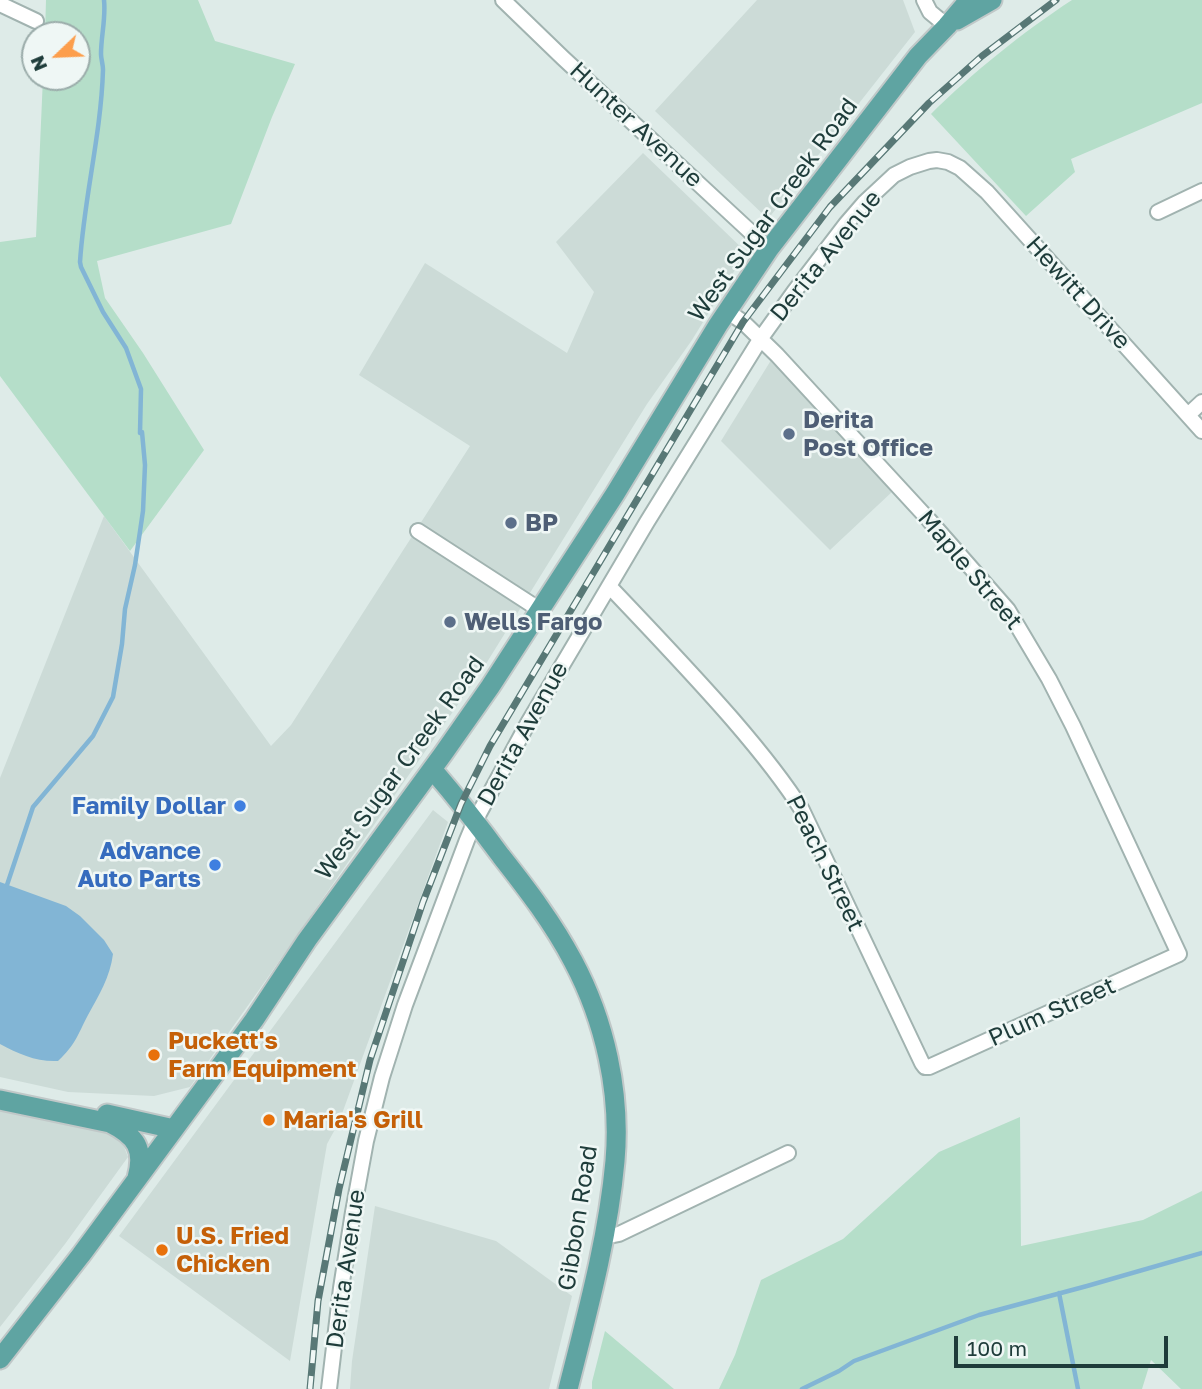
<!DOCTYPE html>
<style>
body{margin:0}
#map{position:relative;width:1202px;height:1389px;overflow:hidden;background:#deebe8;font-family:"Golos Text",sans-serif}
canvas{display:block}
.north{position:absolute;left:21px;top:21px;width:70px;height:70px;box-sizing:border-box;background:#eff7f5;border:2px solid #9bacaa;border-radius:50%;rotate:247deg;font-size:19px;font-weight:700;line-height:28px;text-align:center;color:#1e3c3a}
.north::after{content:'';display:block;margin:auto;width:24px;height:32px;background:#fc9e4c;clip-path:polygon(50% 0,100% 100%,50% 72%,0 100%)}
.scale{position:absolute;left:954px;top:1336px;width:214px;height:32px;box-sizing:border-box;border:4px solid #1e3c3a;border-top:0;padding-left:9px;font-size:21px;line-height:24px;white-space:nowrap;color:#1e3c3a;-webkit-text-stroke:5px #eff7f5;paint-order:stroke}
</style>
<div id="map">
<canvas width="1202" height="1389"></canvas>
<div class="north">N</div>
<div class="scale">100 m</div>
</div>
<script>
const ctx = document.querySelector('canvas').getContext('2d');
ctx.lineJoin = 'round';
function paint(path, color) {
  ctx.fillStyle = color;
  ctx.fill(path, 'evenodd');
}
function strokePath(path, color, width, dash) {
  ctx.strokeStyle = color;
  ctx.lineWidth = width;
  ctx.lineCap = dash ? 'butt' : 'round';
  ctx.setLineDash(dash || []);
  ctx.stroke(path);
}
function label(font, color, halo, rows, align = 'center') {
  ctx.font = font + ' "Golos Text",sans-serif';
  ctx.lineWidth = 5;
  ctx.setLineDash([]);
  ctx.textBaseline = 'middle';
  ctx.strokeStyle = halo;
  ctx.fillStyle = color;
  for (const [text, x, y, turn = 0] of rows) {
    ctx.save();
    ctx.translate(x, y);
    ctx.rotate((+turn || 0) * Math.PI / 180);
    ctx.textAlign = isNaN(turn) ? turn : align;
    if (halo) ctx.strokeText(text, 0, 0);
    ctx.fillText(text, 0, 0);
    ctx.restore();
  }
}
const built = new Path2D(`
 M757,0H903L915,32L768,219L655,111Z
 M643,153L746,252L692,340L647,404L484,667L259,990L190,1087L154,1096L68,1092L0,1077V778L104,516L271,746L291,725L470,446L359,375L425,263L567,353L594,292L556,242Z
 M773,357L893,491L830,550L721,441Z
 M433,810L448,822L339,1122L327,1144L290,1361L119,1236Z
 M0,1108L111,1133L121,1139L128,1157L65,1244L0,1327Z
 M375,1206L496,1241L572,1296L549,1389H350L352,1361Z`);
const green = new Path2D(`
 M46,0H198L215,41L295,64L272,117L231,224L97,261L105,298L143,353L204,450L130,551L0,376V242L36,237L43,77H77V35H45Z
 M1072,0H1202V103L1071,159L1075,172L1026,216L931,114C972,73 1023,32 1072,0Z
 M1020,1117L1021,1246L1143,1220L1202,1191V1389H1181L1151,1360L1142,1389H719L735,1355L761,1280L843,1239L939,1152Z
 M605,1331L674,1389H592V1382Z`);
const water = new Path2D(`
 M0,882L66,906L80,916L104,940L113,954C110,977 99,995 88,1015C77,1036 76,1044 58,1061C36,1062 19,1054 0,1044Z`);
const stream = new Path2D(`
 M7,885L33,807L93,736L113,697L122,644L125,609L135,565L143,511L145,465L142,432L140,433L141,389L126,348L103,312L81,267L80,262C84,198 101,135 103,70C103,64 101,59 101,54C101,36 106,18 104,0
 M1059,1293L1078,1389
 M802,1389L839,1371L854,1361L979,1315L1087,1286L1202,1253`);
const minor = new Path2D(`
 M503,0L563,58L769,249
 M924,0L930,12L947,26
 M0,4L36,21
 M1158,212L1202,191
 M1188,415L1202,402
 M418,531L540,610
 M609,586C651,630 693,674 733,720C758,749 782,778 802,810L922,1063L925,1067H929L1179,954L1073,726L1049,679L1008,610L929,520L777,355L743,322L727,311
 M604,1237L619,1234L788,1153
 M329,1389L341,1288L353,1212L366,1141L382,1077L405,1005L467,840L475,821L528,723L647,522L761,338L794,292L846,224L865,202L894,175L910,167L929,161L937,160L948,162L960,168L987,192L1202,431`);
const major = new Path2D(`
 M957,20L992,0
 M432,769C456,797 479,826 501,856C527,889 553,923 573,961C605,1021 621,1093 615,1161C608,1238 587,1314 568,1389
 M0,1100L110,1123C136,1136 145,1149 137,1178
 M107,1114L174,1129
 M0,1359L81,1255L208,1083L254,1020L307,940L443,754L490,687L615,494L718,325L769,249L918,56L947,26L969,0`);
const rail = new Path2D(`
 M310,1389L318,1301L339,1189L370,1060L423,902L461,804L490,746L743,322L830,207L929,103L982,56L1056,0`);
const markers = [
 [789,434,7,"#5c6f8a"],
 [511,523,7,"#5c6f8a"],
 [450,622,7,"#5c6f8a"],
 [240,806,7,"#3f7fe0"],
 [215,865,7,"#3f7fe0"],
 [154,1055,7,"#e8710a"],
 [269,1120,7,"#e8710a"],
 [162,1250,7,"#e8710a"]
];
const streetNames = [
 ["Hunter Avenue",636,125,43],
 ["West Sugar Creek Road",773,210,-54],
 ["Derita Avenue",826,256,-51],
 ["Hewitt Drive",1078,293,48],
 ["Maple Street",970,570,50],
 ["Derita Avenue",523,734,-61],
 ["West Sugar Creek Road",400,768,-54],
 ["Peach Street",825,863,64],
 ["Plum Street",1052,1012,-24],
 ["Gibbon Road",578,1218,-81],
 ["Derita Avenue",346,1269,-82]
];
const serviceNames = [
 ["Derita",803,420],
 ["Post Office",803,448],
 ["BP",525,523],
 ["Wells Fargo",464,622]
];
const shopNames = [
 ["Family Dollar",226,806],
 ["Advance",201,851],
 ["Auto Parts",201,879]
];
const foodNames = [
 ["Puckett's",168,1041],
 ["Farm Equipment",168,1069],
 ["Maria's Grill",283,1120],
 ["U.S. Fried",176,1236],
 ["Chicken",176,1264]
];
paint(built, '#ccdbd7');
paint(green, '#b5dec9');
paint(water, '#82b5d5');
strokePath(stream, '#82b5d5', 4.5);
strokePath(minor, '#a1b3b0', 18);
strokePath(major, '#c0c8c8', 23);
strokePath(minor, '#fff', 14);
strokePath(major, '#5fa4a2', 19);
strokePath(rail, '#587876', 7);
strokePath(rail, '#eff7f5', 4.5, [13]);
for (const [x, y, r, color] of markers) {
  const dot = new Path2D();
  dot.arc(x, y, r, 0, 2 * Math.PI);
  ctx.fillStyle = color;
  ctx.fill(dot);
  strokePath(dot, '#eff7f5', 2.5);
}
label('24px', '#1e3c3a', '#eff7f5', streetNames);
label('bold 24px', '#4e5e75', '#eff7f5', serviceNames, 'left');
label('bold 24px', '#366cbe', '#eff7f5', shopNames, 'right');
label('bold 24px', '#c56008', '#eff7f5', foodNames, 'left');
</script>
